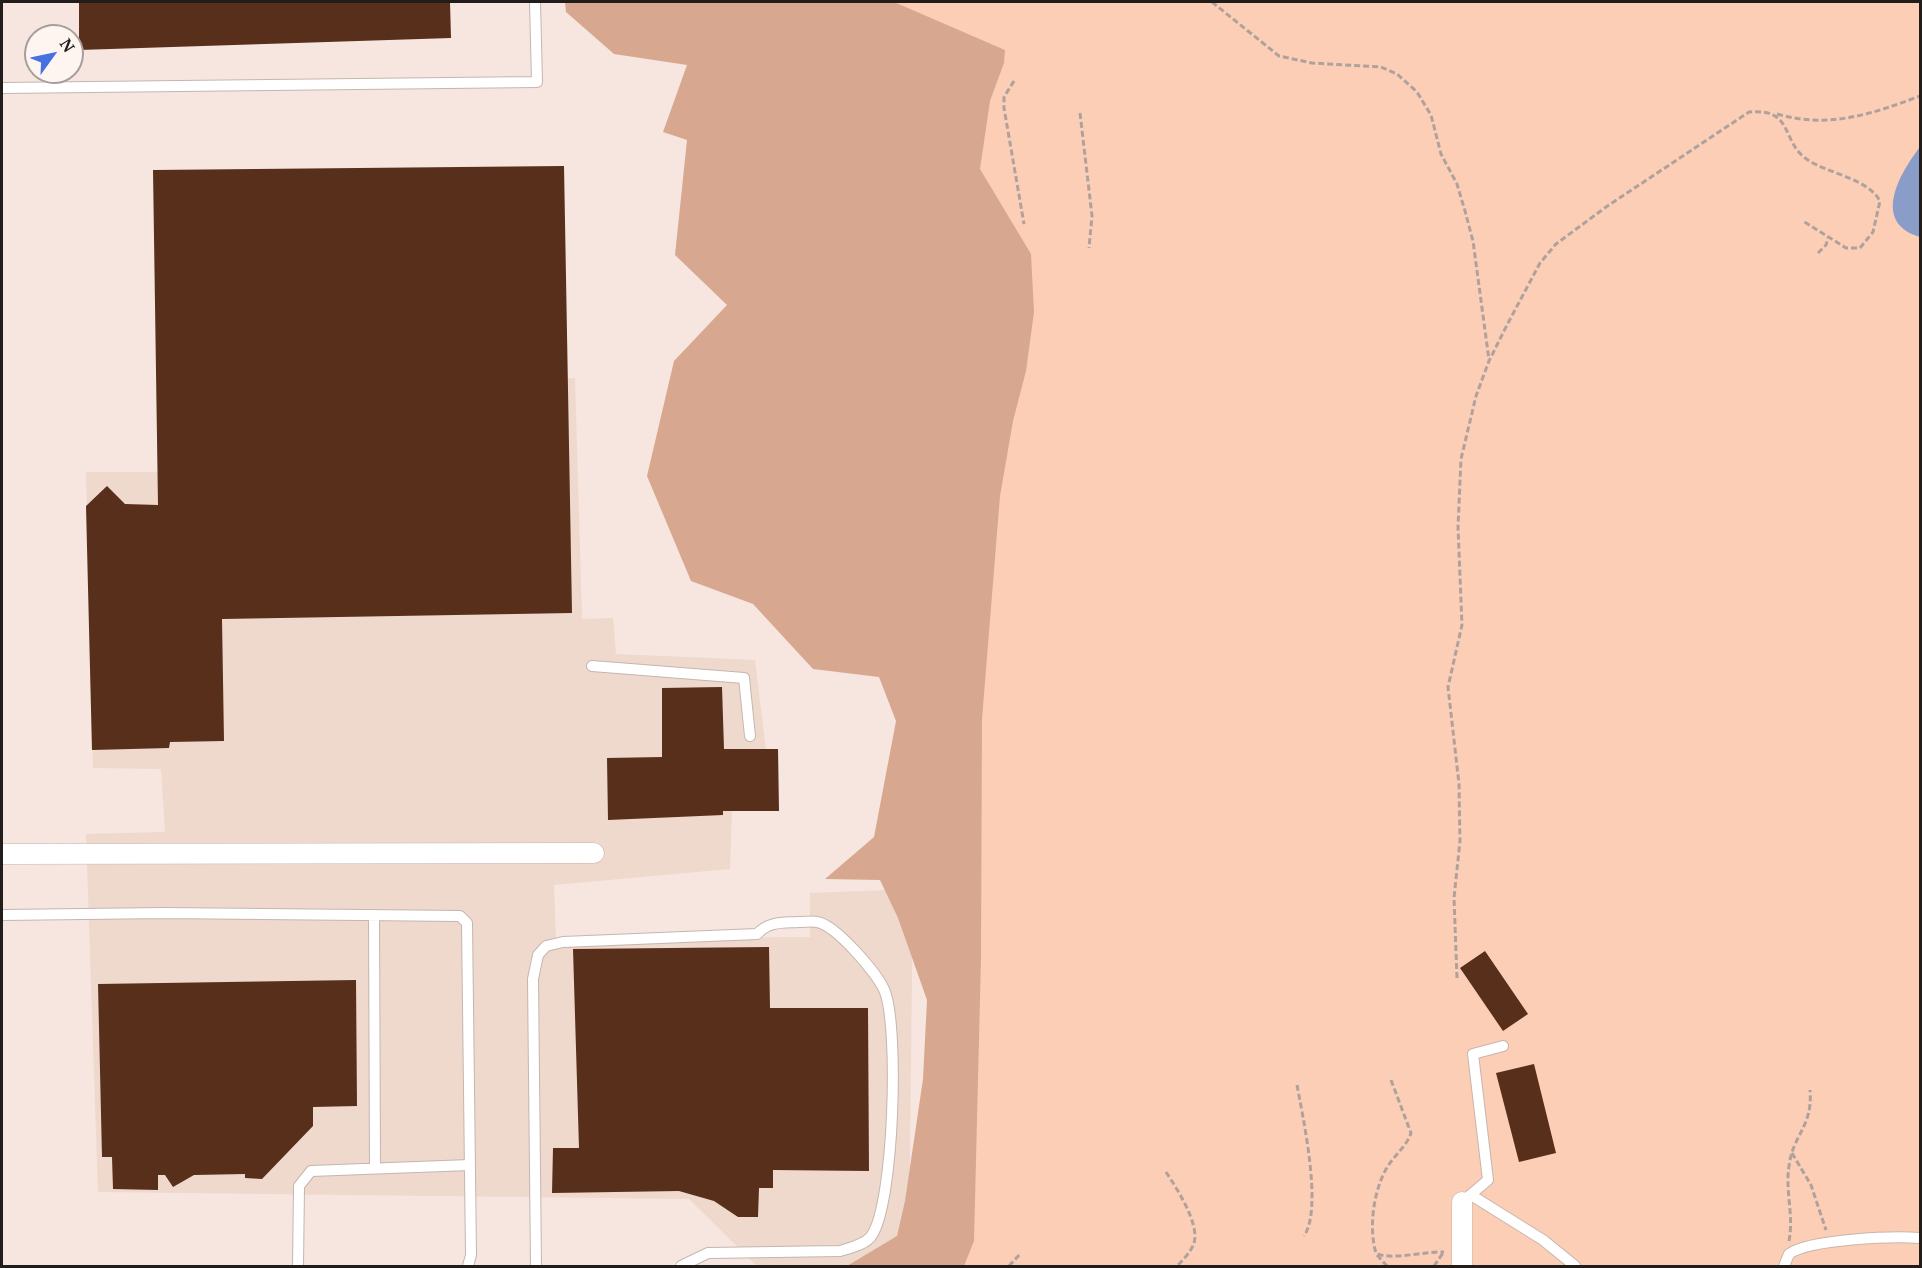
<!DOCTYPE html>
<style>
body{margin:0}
#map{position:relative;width:1922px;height:1268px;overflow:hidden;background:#f6e6df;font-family:"Noto Serif",serif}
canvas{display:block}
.frame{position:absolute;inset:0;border:3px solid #221c1a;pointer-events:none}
.north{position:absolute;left:24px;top:24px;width:60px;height:60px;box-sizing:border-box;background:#fff5f0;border:2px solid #a79e9a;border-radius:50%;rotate:57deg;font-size:16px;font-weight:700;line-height:24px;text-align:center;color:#221c1a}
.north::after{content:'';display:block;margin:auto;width:21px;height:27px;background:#4771e3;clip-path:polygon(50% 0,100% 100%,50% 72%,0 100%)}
</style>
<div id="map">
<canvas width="1922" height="1268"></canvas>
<div class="frame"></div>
<div class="north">N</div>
</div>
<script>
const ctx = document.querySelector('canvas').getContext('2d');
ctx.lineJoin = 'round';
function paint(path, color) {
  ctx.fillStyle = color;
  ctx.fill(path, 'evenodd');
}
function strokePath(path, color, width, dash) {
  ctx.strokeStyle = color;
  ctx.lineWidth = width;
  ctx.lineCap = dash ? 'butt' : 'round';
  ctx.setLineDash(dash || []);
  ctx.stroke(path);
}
const built = new Path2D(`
 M575,378L582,619L613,618L616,654L755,660L766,750L734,753L730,869L554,885L556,939L810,937V893L913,889L909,1231L889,1266H757L689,1199L98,1192L86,834L165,832L161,769L93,768L86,472H158L156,388Z`);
const green = new Path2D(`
 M826,2H1920V1266H949L998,409Z`);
const forest = new Path2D(`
 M565,2H894L1005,50L1004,63L990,101L980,169L1031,254L1034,312L1026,371L1013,421L1000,496L982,719L981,958L974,1241L964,1266H847L897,1236L905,1201L923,1079L927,1000L898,918L880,880L825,879L874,837L896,721L879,677L813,669L753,604L691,581L647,476L674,361L727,305L675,255L687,140L663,132L687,65L614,54L566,12Z`);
const water = new Path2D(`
 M1920,147V237C1871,223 1899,174 1920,147Z`);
const building = new Path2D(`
 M79,2H450L451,38L79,50Z
 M564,166L572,613L222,619L224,741L170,742L169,748L92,750L86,506L107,486L125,504L158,505L153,170Z
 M722,687L724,749H778L779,811H723V815L608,820L607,758L662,757V688Z
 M769,947L770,1008H868L869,1171L773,1170V1188H759L758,1217H738L714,1201L679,1191L552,1193L553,1148H579L573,949Z
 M1485,951L1528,1014L1503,1031L1460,968Z
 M356,980L357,1106L313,1107V1126L262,1179L245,1178V1174L194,1175L173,1187L165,1175H158V1190L113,1189L112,1157H102L98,984Z
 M1534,1064L1556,1153L1519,1162L1496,1073Z`);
const path = new Path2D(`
 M1212,2L1279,56L1312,63L1381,67L1397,74L1417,92L1431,115L1441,154L1457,184L1465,211L1473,241L1489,360
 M1014,81L1004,97V108L1024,224
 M1080,113L1092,216L1089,248
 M1777,114C1829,129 1872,114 1920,96
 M1818,253L1826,245L1828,238
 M1457,978L1454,898L1460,841L1459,784L1448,687L1462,625L1458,527L1461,459L1476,396L1489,361L1507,325L1540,263L1556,244L1606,207L1749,112C1795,108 1780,142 1808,160C1829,174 1867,178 1880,201L1873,232L1860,248H1846L1803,221
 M1391,1080L1411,1133C1407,1145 1397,1153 1390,1163C1374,1185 1368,1227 1376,1253C1390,1261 1425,1251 1444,1252
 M1297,1085C1303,1118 1323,1209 1304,1236
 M1792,1153L1811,1185L1826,1230
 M1166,1172C1176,1187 1200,1224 1194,1243C1191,1252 1183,1260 1177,1266
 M1789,1241C1794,1215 1785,1191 1789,1166C1793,1134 1813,1127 1810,1090
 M1377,1255L1387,1266
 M1009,1266L1021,1253
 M1434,1266L1443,1253`);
const lane = new Path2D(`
 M2,88L537,82L535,2
 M592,666L744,678L750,736
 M2,915L165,913L460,916L467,923L471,1255L468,1266
 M374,915L375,1168
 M1471,1195L1543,1240L1575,1266
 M1462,1202L1488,1180L1473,1054L1503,1046
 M298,1266L299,1186L311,1171L470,1165
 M536,1266L533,979L538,955L546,946L563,942L757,934C769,921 783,923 799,922C805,922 812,921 817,922C836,925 879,975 885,992C899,1029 894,1202 872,1235C867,1244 850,1248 840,1251L708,1253L681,1266
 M1784,1266L1789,1254C1809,1239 1894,1236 1920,1238`);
const street = new Path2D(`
 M2,854L594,853
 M1462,1266V1202`);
paint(built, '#efd8cc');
paint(green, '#fdceb6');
paint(forest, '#d8a78f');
paint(water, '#8a9dc8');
paint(building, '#572f1a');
strokePath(lane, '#c5b6ae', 12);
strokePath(street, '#c5b6ae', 21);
strokePath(path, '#afa29d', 3, [6, 3]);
strokePath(lane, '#fff', 10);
strokePath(street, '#fff', 20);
</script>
